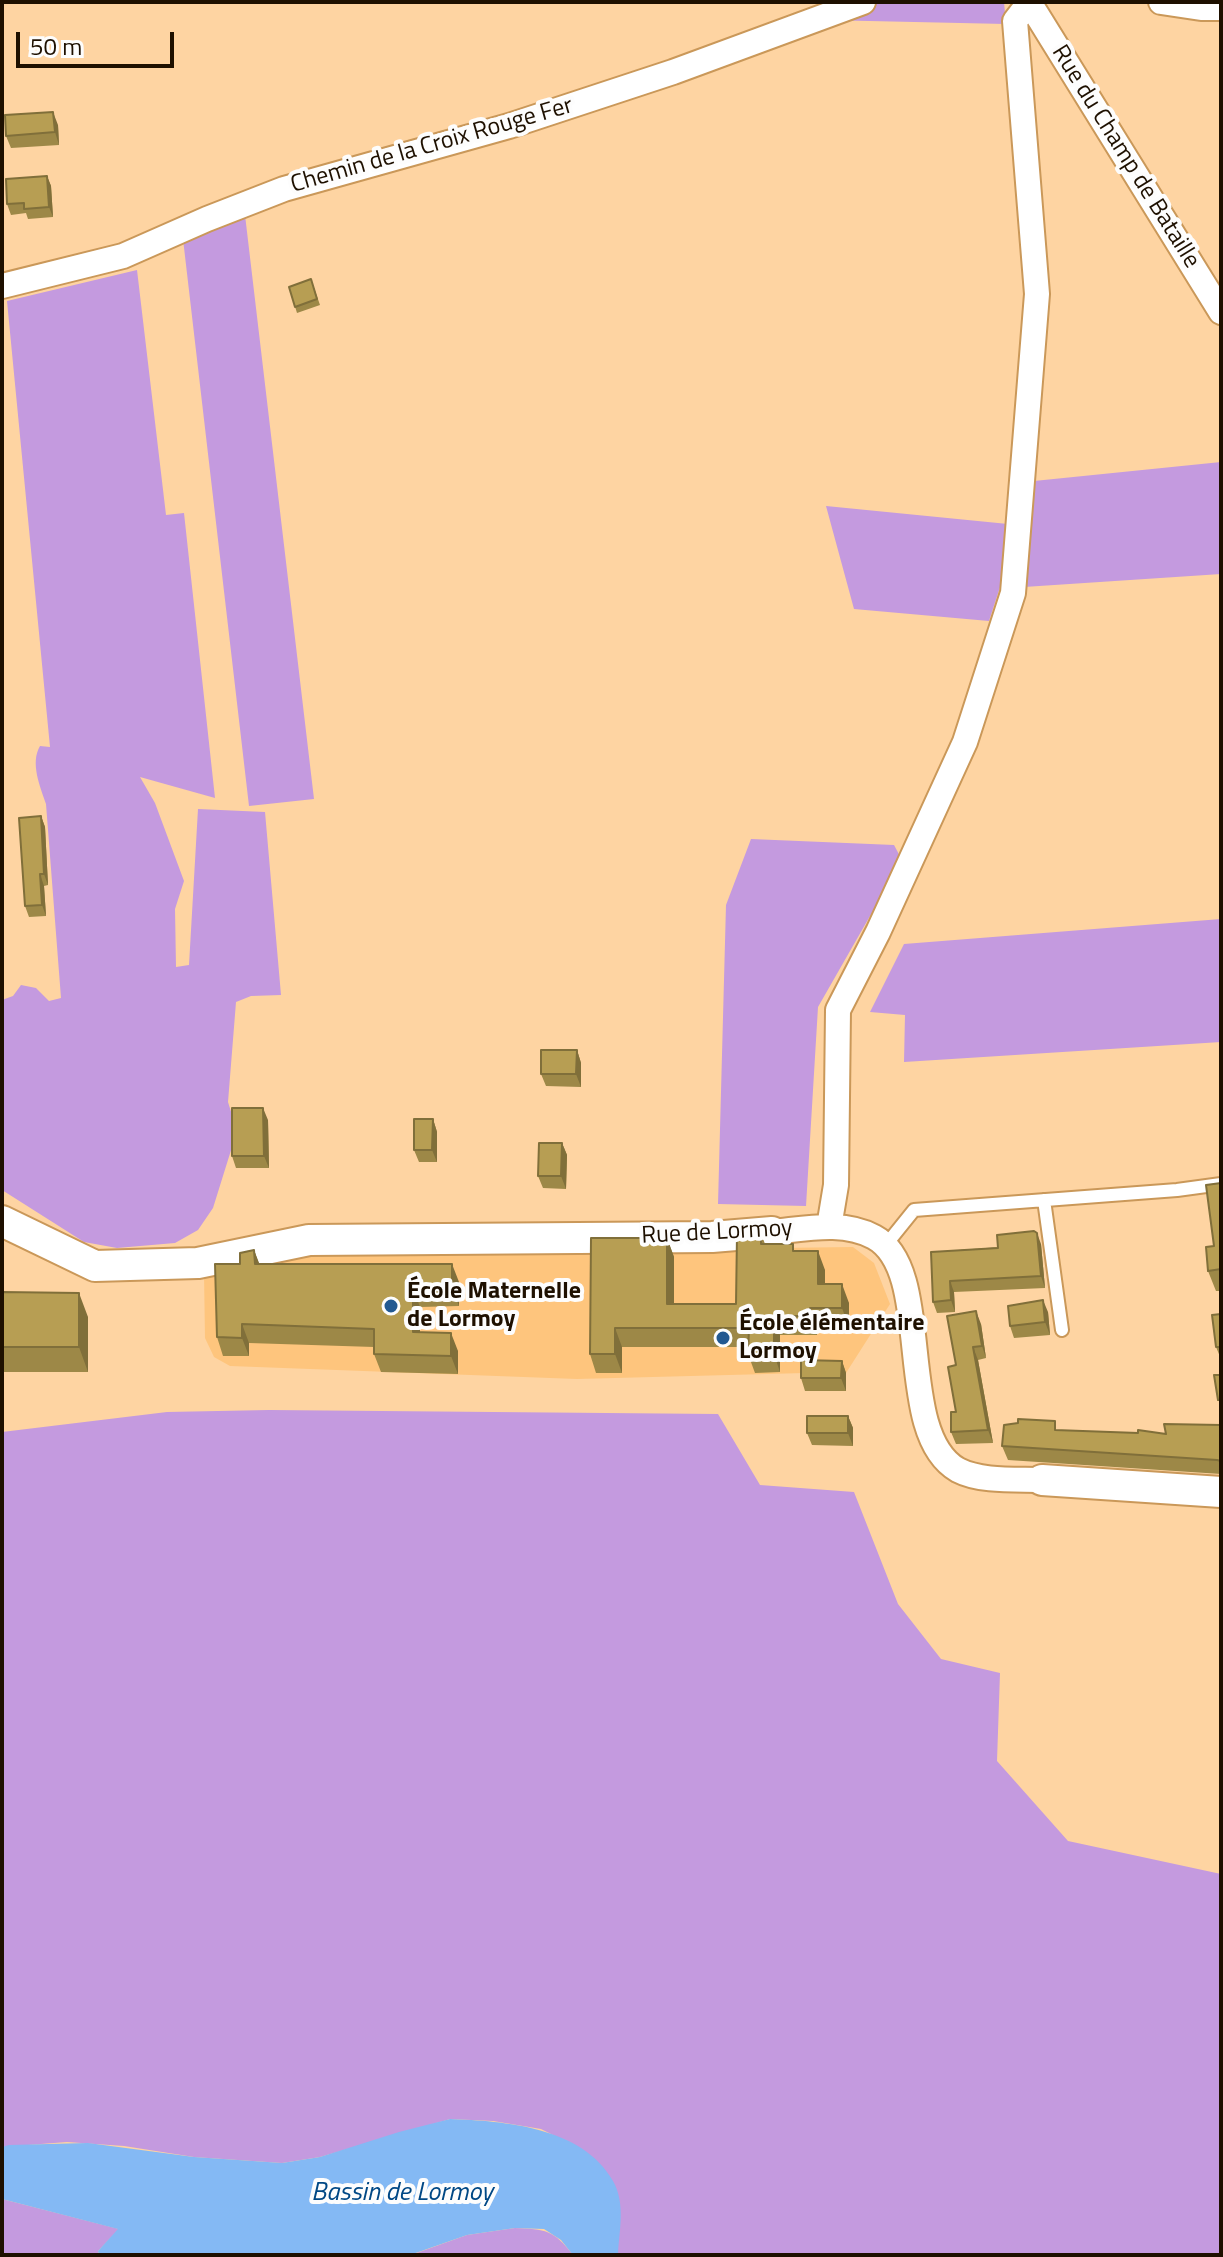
<!DOCTYPE html>
<meta charset="utf-8">
<style>
body{margin:0}
#map{position:relative;width:1223px;height:2257px;overflow:hidden;background:#fed4a2;font-family:"Titillium Web",sans-serif}
canvas{display:block}
.frame{position:absolute;inset:0;border:4px solid #1e1000;pointer-events:none}
.scale{position:absolute;left:16px;top:32px;width:158px;height:36px;box-sizing:border-box;border:4px solid #1e1000;border-top:0;padding-left:10px;font-size:24px;line-height:28px;white-space:nowrap;color:#1e1000;-webkit-text-stroke:6px #fdfdfd;paint-order:stroke}
</style>
<div id="map">
<canvas width="1223" height="2257"></canvas>
<div class="frame"></div>
<div class="scale">50 m</div>
</div>
<script>
const ctx = document.querySelector('canvas').getContext('2d');
ctx.lineJoin = 'round';
function paint(path, color) {
  ctx.fillStyle = color;
  ctx.fill(path, 'evenodd');
}
function strokePath(path, color, width, dash) {
  ctx.strokeStyle = color;
  ctx.lineWidth = width;
  ctx.lineCap = dash ? 'butt' : 'round';
  ctx.setLineDash(dash || []);
  ctx.stroke(path);
}
function label(font, color, halo, rows, align = 'center') {
  ctx.font = font + ' "Titillium Web",sans-serif';
  ctx.lineWidth = 8;
  ctx.setLineDash([]);
  ctx.textBaseline = 'middle';
  ctx.strokeStyle = halo;
  ctx.fillStyle = color;
  for (const [text, x, y, turn = 0] of rows) {
    ctx.save();
    ctx.translate(x, y);
    ctx.rotate((+turn || 0) * Math.PI / 180);
    ctx.textAlign = isNaN(turn) ? turn : align;
    if (halo) ctx.strokeText(text, 0, 0);
    ctx.fillText(text, 0, 0);
    ctx.restore();
  }
}
const built = new Path2D(`
 M853,1247L874,1263L890,1304L846,1373V1391H805V1373L577,1379L230,1366L214,1357L205,1338L204,1273L315,1254Z`);
const green = new Path2D(`
 M874,2H1004L1006,24L823,20Z
 M245,215L314,799L249,806L183,239Z
 M137,270L166,515L184,513L215,798L140,777L155,803L184,881L175,909L176,967L189,965L198,809L265,812L281,995L251,996L236,1002L228,1102L237,1131L213,1208L198,1230L175,1243L117,1248L84,1242L2,1190V1000L13,996L21,985L36,988L49,1001L61,998L46,804C40,786 30,763 40,746L50,747L7,301Z
 M1221,462V574L1024,587L1034,481Z
 M826,506L1008,524L1001,584L989,621L854,609Z
 M751,839L894,845L902,860L818,1007L806,1206L718,1204L726,905Z
 M1221,919V1042L904,1062L905,1015L870,1012L904,944Z
 M269,1410L718,1414L760,1485L854,1492L898,1604L941,1659L1000,1673L997,1761L1068,1841L1221,1874V2255H618V2246L583,2150L541,2129L493,2121L450,2119L320,2157L282,2163L194,2157L124,2146L67,2142L2,2147V1432L167,1412Z
 M2,2199L119,2229L98,2251L99,2255H2Z
 M515,2228C545,2229 554,2230 573,2255H411L467,2235Z`);
const water = new Path2D(`
 M450,2119C504,2121 583,2127 613,2181C626,2204 619,2231 618,2255H573L561,2240L544,2229L515,2228L467,2235L410,2255H99L98,2251L118,2229L2,2199V2147L9,2145L88,2143L194,2157L282,2163L320,2157L399,2132Z`);
const service = new Path2D(`
 M1044,1200L1062,1330
 M885,1246L914,1210L1177,1190L1221,1184`);
const minor = new Path2D(`
 M1029,2L1221,312
 M1161,2L1201,8H1221
 M2,286L123,256L207,219L284,189L509,126L673,72L863,2
 M829,1227L836,1185L838,1010L878,932L965,742L1013,593L1037,294L1015,21L1029,3
 M772,1232C805,1229 843,1220 874,1237C936,1270 893,1433 958,1470C981,1482 1017,1479 1042,1480`);
const tertiary = new Path2D(`
 M2,1221L95,1266L198,1263L309,1240L712,1237L772,1232
 M1042,1480L1221,1492`);
const wall = new Path2D(`
 M58,125L59,145L11,148L6,136Z
 M47,176L51,186L53,217L28,219L26,213L11,215L7,204Z
 M311,279L320,305L297,313L289,287Z
 M41,816L45,827L48,885L44,886L46,916L29,917L25,906Z
 M577,1050L581,1063V1087L546,1086L541,1074Z
 M433,1119L437,1132V1162H419L414,1150Z
 M268,1120L269,1168H236L232,1156Z
 M562,1143L567,1155L566,1189L543,1188L538,1176Z
 M1221,1183V1291H1216L1208,1271L1214,1246Z
 M761,1233L765,1244L796,1251L825,1270V1284L849,1303V1327H817V1335H780V1372L755,1373L748,1354V1347H622V1373H596L590,1354L667,1238L674,1257V1304H736Z
 M1041,1244L1045,1288L954,1292L955,1312L937,1313L933,1302L931,1252Z
 M254,1250L259,1264L459,1282V1306L420,1307V1332L458,1351V1374L381,1372L374,1354V1347L249,1343V1356H223L217,1337L240,1264Z
 M2,1292L88,1317V1372H2Z
 M1048,1312L1050,1335L1014,1338L1010,1326Z
 M1221,1314V1359L1216,1347Z
 M981,1324L986,1358L978,1360L993,1443L956,1444L951,1432L956,1412V1365Z
 M842,1361L846,1373V1391H805L801,1378Z
 M848,1416L853,1428V1446L812,1445L807,1433Z
 M1221,1425V1474L1008,1460L1002,1446L1058,1430L1166,1434Z`);
const shadedWall = new Path2D(`
 M53,112L58,125L59,145L55,132Z
 M47,176L51,186L53,217L49,207Z
 M41,816L45,827L48,885L44,874Z
 M40,874L44,886L46,916L42,905Z
 M577,1050L581,1063V1087L576,1074Z
 M263,1108L268,1120L269,1168L264,1156Z
 M433,1119L437,1132V1162L432,1150Z
 M562,1143L567,1155L566,1189L561,1176Z
 M1037,1233L1041,1244L1045,1288L1041,1276Z
 M667,1238L674,1257V1323L667,1304Z
 M254,1250L261,1268L255,1264Z
 M818,1251L825,1270V1303L818,1284Z
 M452,1264L459,1282V1306L452,1288Z
 M950,1281L954,1292L955,1312L951,1300Z
 M842,1284L849,1303V1327L842,1308Z
 M413,1288L420,1307V1351L413,1332Z
 M79,1293L88,1317V1372L79,1347Z
 M1043,1300L1048,1312L1050,1335L1045,1322Z
 M810,1308L817,1327V1335L810,1316Z
 M976,1311L981,1324L986,1358L982,1346Z
 M774,1316L780,1335V1372L774,1354Z
 M242,1324L249,1343V1356L242,1338Z
 M615,1328L622,1347V1373L615,1354Z
 M451,1333L458,1351V1374L451,1356Z
 M973,1347L978,1360L993,1443L988,1430Z
 M842,1361L846,1373V1391L841,1378Z
 M848,1416L853,1428V1446L848,1433Z`);
const building = new Path2D(`
 M53,112L55,132L6,136L5,115Z
 M47,176L49,207L24,209V203L7,204L6,179Z
 M311,279L317,299L295,307L289,287Z
 M41,816L44,874H40L42,905L25,906L19,818Z
 M541,1050H577L576,1074H541Z
 M232,1108H263L264,1156H232Z
 M414,1119H433L432,1150H414Z
 M539,1143H562L561,1176H538Z
 M1221,1183V1269L1208,1271L1206,1247L1214,1246L1206,1185Z
 M1034,1231L1037,1233L1041,1276L950,1281L951,1300L933,1302L931,1252L998,1248L997,1235Z
 M761,1233V1244H793V1251H818V1284H842V1308H810V1316H774V1354H748L749,1328H615V1354H590L591,1238H667V1304H736L737,1234Z
 M254,1250L255,1264H452V1288H413V1332L451,1333V1356L374,1354V1329L242,1324V1338L217,1337L215,1264H240V1253Z
 M2,1292L79,1293V1347H2Z
 M1043,1300L1045,1322L1010,1326L1008,1306Z
 M976,1311L982,1346L973,1347L988,1430L951,1432V1412H956L948,1367L956,1365L947,1316Z
 M1221,1314V1347H1216L1212,1315Z
 M801,1360L842,1361L841,1378H801Z
 M1214,1375H1221V1400H1218Z
 M807,1416H848V1433H807Z
 M1018,1419L1055,1421V1430L1138,1433V1430L1166,1434L1164,1424L1221,1425V1461L1217,1460L1002,1446L1004,1425L1018,1423Z`);
const markers = [
 [391,1306,8,"#225991"],
 [723,1338,8,"#225991"]
];
const streetNames = [
 ["Chemin de la Croix Rouge Fer",432,146,-16],
 ["Rue du Champ de Bataille",1125,157,58],
 ["Rue de Lormoy",717,1233,-3]
];
const poiNames = [
 ["École Maternelle",407,1292],
 ["de Lormoy",407,1320],
 ["École élémentaire",739,1324],
 ["Lormoy",739,1352]
];
const waterNames = [
 ["Bassin de Lormoy",402,2194]
];
paint(built, '#fec57d');
paint(green, '#c49adf');
paint(water, '#84b9f4');
strokePath(service, '#ca9859', 16);
strokePath(minor, '#ca9859', 28);
strokePath(tertiary, '#ca9859', 34);
strokePath(service, '#fff', 12);
strokePath(minor, '#fff', 24);
strokePath(tertiary, '#fff', 30);
paint(wall, '#9d8847');
paint(shadedWall, '#806f3a');
paint(building, '#b79e53');
strokePath(building, '#806f3a', 2);
for (const [x, y, r, color] of markers) {
  const dot = new Path2D();
  dot.arc(x, y, r, 0, 2 * Math.PI);
  ctx.fillStyle = color;
  ctx.fill(dot);
  strokePath(dot, '#fdfdfd', 3);
}
label('24px', '#1e1000', '#fdfdfd', streetNames);
label('bold 24px', '#1e1000', '#fdfdfd', poiNames, 'left');
label('italic 26px', '#004885', '#fdfdfd', waterNames);
</script>
